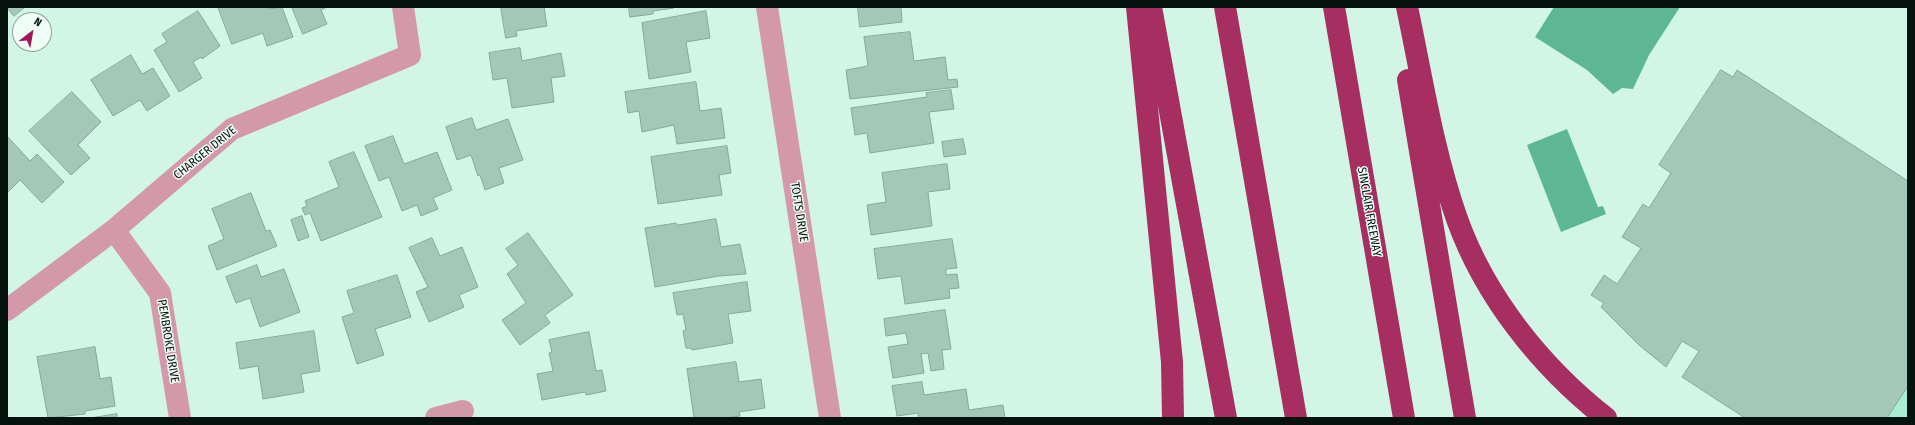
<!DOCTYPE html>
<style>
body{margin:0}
#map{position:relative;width:1915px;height:425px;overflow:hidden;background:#d2f6e5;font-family:"Fira Sans Condensed",sans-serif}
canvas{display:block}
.frame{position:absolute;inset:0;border:8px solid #06120d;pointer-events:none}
.north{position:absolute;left:12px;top:12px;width:40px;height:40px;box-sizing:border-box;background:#effdf7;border:1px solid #929f99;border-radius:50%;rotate:31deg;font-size:11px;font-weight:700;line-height:16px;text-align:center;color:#06120d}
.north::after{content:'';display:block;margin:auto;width:14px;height:18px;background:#a41559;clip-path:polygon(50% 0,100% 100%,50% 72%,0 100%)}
</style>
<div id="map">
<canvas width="1915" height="425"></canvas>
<div class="frame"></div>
<div class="north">N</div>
</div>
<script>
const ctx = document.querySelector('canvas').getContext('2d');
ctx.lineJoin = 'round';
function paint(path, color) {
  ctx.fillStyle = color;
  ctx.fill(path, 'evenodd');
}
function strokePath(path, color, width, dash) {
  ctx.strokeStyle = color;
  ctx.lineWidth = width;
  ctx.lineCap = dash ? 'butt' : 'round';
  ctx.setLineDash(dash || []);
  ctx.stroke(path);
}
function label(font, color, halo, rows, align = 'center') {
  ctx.font = font + ' "Fira Sans Condensed",sans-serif';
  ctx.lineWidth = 3;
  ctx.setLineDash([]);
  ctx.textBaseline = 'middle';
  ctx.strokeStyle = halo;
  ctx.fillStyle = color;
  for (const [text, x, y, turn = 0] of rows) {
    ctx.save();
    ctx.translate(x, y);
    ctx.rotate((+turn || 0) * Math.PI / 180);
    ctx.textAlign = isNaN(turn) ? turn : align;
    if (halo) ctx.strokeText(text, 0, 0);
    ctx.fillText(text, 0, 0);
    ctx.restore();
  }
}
const green = new Path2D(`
 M1908,386V418H1887Z`);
const water = new Path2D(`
 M1554,7H1680L1649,55L1633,89L1622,88L1613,94L1587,70L1535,37Z
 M1567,129L1598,207L1603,206L1606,214L1561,232L1527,145Z`);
const building = new Path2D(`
 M7,7H25L14,16Z
 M218,7H268L269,9L282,7L293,37L267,46L263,33L232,44Z
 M292,7H327L321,10L327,24L303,34Z
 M501,7H544L547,26L516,31L517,36L506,38Z
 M629,7H674V8L653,11V14L630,17Z
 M858,7H904H901L902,22L860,27Z
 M198,11L220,46L202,59L201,57L193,62L202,78L179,92L154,50L167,42L162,34Z
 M706,11L710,38L686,42L691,72L649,79L642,23Z
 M910,32L914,61L945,57L948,80L957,79L958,87L850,99L846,70L868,66L864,37Z
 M520,48L522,61L561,53L565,76L551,78L554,102L512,108L507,78L493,80L489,53Z
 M131,55L142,74L153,68L170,96L147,111L140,100L113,116L91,80Z
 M1721,70L1733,77L1737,70L1908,181V386L1887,418H1745L1682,377L1699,351L1682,341L1666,367L1639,345L1601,307L1604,303L1591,295L1604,275L1617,284L1641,248L1622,237L1643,204L1649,208L1671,173L1659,165Z
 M696,82L700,111L721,108L725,138L677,144L674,125L642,132L639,111L628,113L625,92Z
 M951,90L954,109L929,112L934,143L870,153L867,133L855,135L851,108L927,97L926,93Z
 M72,92L101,122L78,145L90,158L71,175L29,131Z
 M472,118L476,130L508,119L523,160L499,168L504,183L485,190L480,175L478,176L471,155L457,160L446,127Z
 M7,136L30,161L37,154L64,182L42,203L20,180L7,193Z
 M393,136L404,164L437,152L452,190L433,198L438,209L421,216L417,205L402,211L389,177L379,181L365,146Z
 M963,139L966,154L944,157L942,142Z
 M727,146L731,173L719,175L722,195L658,204L651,157Z
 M354,152L382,217L321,241L310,213L305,215L302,208L307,206L305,201L339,187L329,162Z
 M947,164L950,189L928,192L932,226L871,235L867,205L886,202L882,173Z
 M251,193L266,231L270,230L277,246L217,270L208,246L224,239L212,209Z
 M302,216L309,237L298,241L291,220Z
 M716,219L721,247L740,244L746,274L719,276L655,287L645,228L676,223L677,225Z
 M528,233L573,295L545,315L550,323L520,345L502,320L526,303L507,274L518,265L506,249Z
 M432,238L440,256L462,247L478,287L459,295L464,307L429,322L416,292L428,287L409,248Z
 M952,239L957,268L946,269V275L957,274L959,288L949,289L950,298L905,304L901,276L878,279L874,249Z
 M257,265L261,277L284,269L300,312L260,327L250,298L236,303L226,277Z
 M397,275L411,317L375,329L384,355L357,364L342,317L354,313L347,291Z
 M747,282L751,311L728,314L733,343L692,350L691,348H686L683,331L686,330L683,314L677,315L673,293Z
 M945,310L951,349L942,350L944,369L931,371L928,353L921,354L924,373L893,378L888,347L908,344L906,333L886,336L884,319Z
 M314,331L320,371L301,374L304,392L263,399L258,366L240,369L236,343Z
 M589,332L596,371L602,370L606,391L586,395L585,392L542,400L537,374L553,371L549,353L552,352L549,340Z
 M95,347L100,379L111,377L115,406L85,411V414L48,418L37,357Z
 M736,362L739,382L761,379L765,408L739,412L740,416L726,418H694L687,369Z
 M922,382L924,395L966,389L969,410L1003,405L1005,418H919L918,413L897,416L892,386Z
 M117,414V418H91Z`);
const minor = new Path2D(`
 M767,7L830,418
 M114,230L160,293L180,418
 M7,310L114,230L232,129L410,55L403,7
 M436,418L463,411`);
const motorway = new Path2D(`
 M1137,7L1172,362L1173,418
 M1151,7L1226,418
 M1225,7L1296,418
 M1334,7L1404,418
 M1407,7C1422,78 1433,151 1457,219C1485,297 1541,367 1606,418
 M1408,80L1465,418`);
const streetNames = [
 ["CHARGER DRIVE",205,153,-39],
 ["TOFTS DRIVE",799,212,81],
 ["SINCLAIR FREEWAY",1369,212,80],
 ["PEMBROKE DRIVE",168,341,81]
];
paint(green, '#aaedd0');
paint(water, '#5db794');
paint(building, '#a4c7b7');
strokePath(building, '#86a898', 1);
strokePath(minor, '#d399aa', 22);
strokePath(motorway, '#a72e61', 22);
label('12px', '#06120d', '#effdf7', streetNames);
</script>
